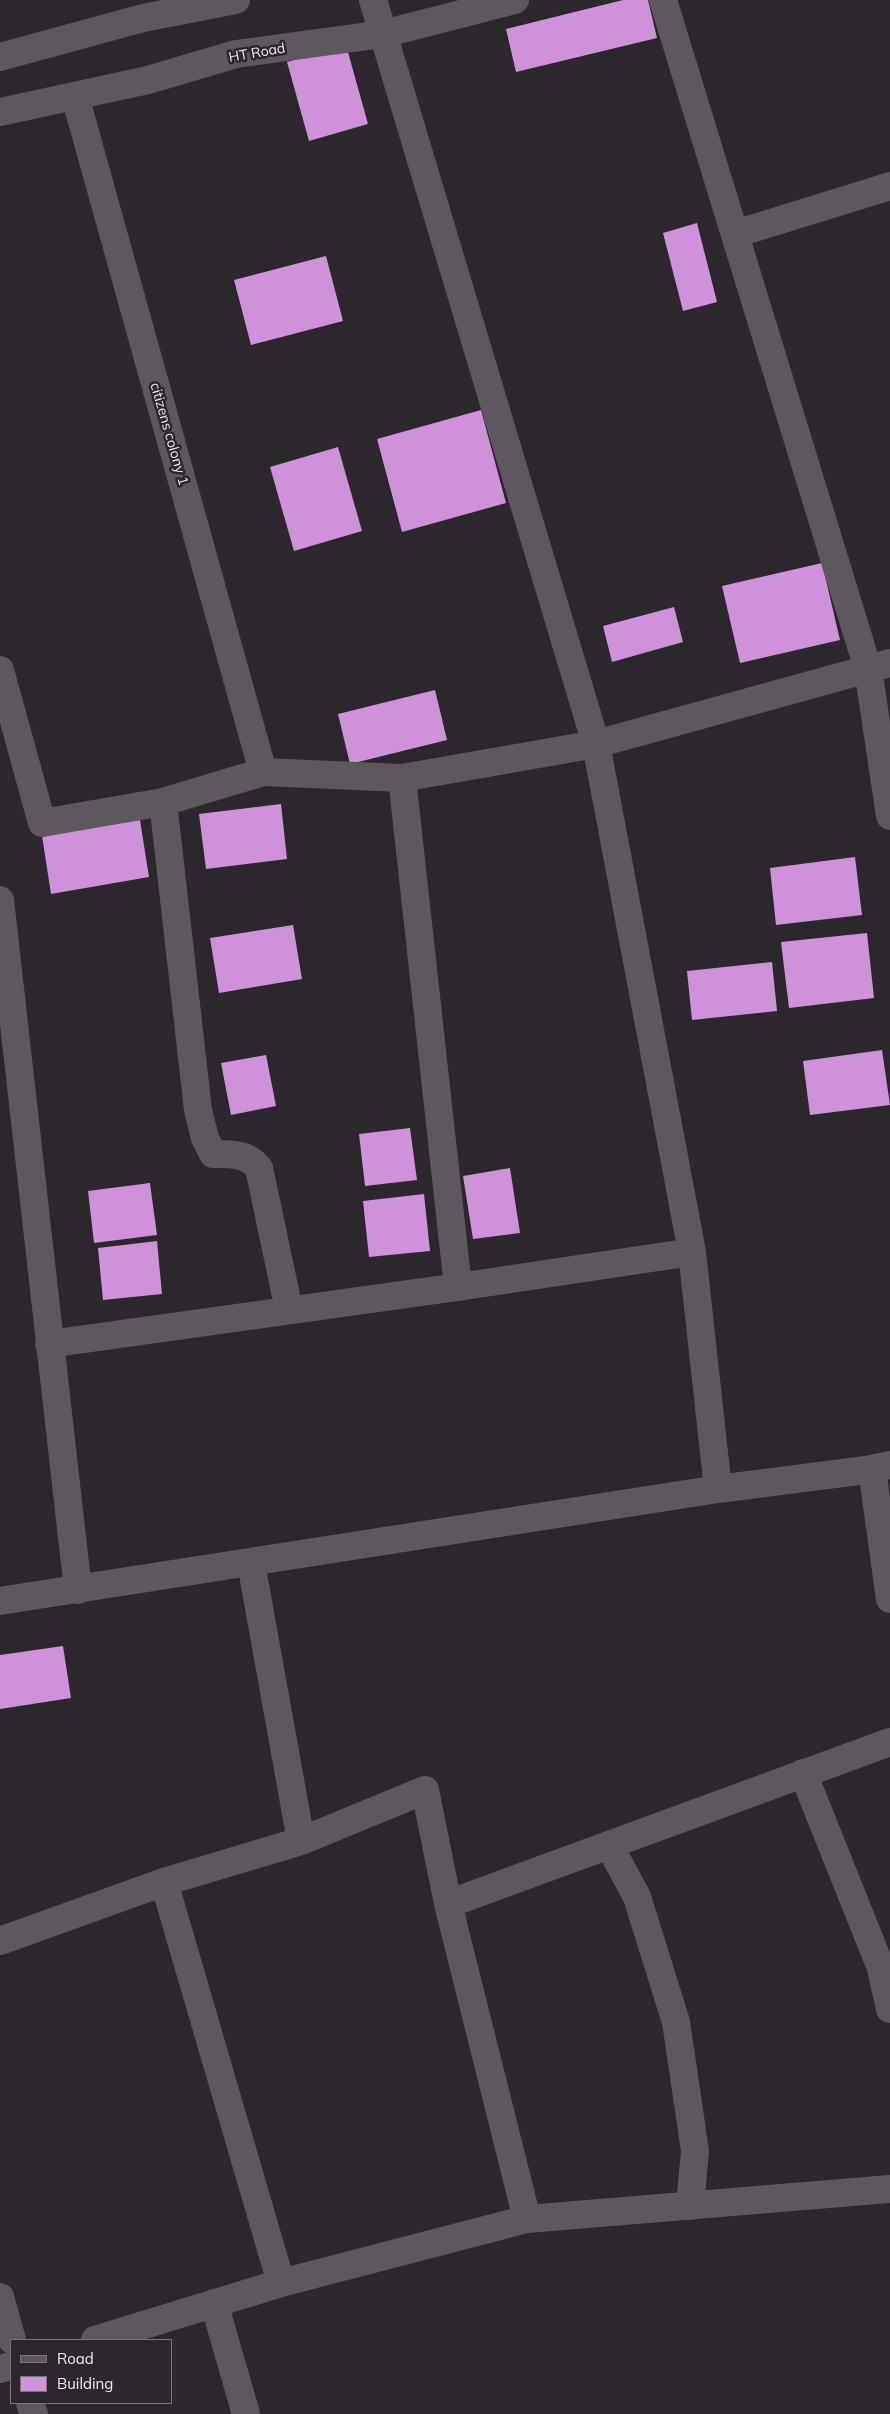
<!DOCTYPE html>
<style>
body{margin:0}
#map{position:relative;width:890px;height:2414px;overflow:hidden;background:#2c262d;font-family:Mulish,sans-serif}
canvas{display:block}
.legend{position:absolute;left:10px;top:2339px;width:162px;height:65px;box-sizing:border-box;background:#2c262d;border:1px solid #7a757b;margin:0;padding:6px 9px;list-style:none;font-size:15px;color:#efebf0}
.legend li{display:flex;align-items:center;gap:10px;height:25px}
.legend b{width:25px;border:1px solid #7a757b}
</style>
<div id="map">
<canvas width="890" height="2414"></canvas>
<ul class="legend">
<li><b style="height:6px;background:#5d575e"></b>Road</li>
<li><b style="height:14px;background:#cf91da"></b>Building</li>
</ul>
</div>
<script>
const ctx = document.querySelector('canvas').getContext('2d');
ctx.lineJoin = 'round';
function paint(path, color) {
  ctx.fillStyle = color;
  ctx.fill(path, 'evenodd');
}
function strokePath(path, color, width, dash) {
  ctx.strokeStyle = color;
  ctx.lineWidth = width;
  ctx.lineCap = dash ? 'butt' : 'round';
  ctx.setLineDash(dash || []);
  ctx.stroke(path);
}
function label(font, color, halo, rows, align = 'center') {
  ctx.font = font + ' Mulish,sans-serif';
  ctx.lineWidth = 5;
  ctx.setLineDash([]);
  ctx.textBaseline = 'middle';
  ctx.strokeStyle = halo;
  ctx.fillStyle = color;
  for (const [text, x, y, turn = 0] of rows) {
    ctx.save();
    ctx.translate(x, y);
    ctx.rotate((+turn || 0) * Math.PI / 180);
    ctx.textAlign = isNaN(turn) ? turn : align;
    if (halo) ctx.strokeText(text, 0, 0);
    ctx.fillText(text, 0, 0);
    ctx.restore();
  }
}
const building = new Path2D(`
 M623,0H648L657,38L516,72L506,29Z
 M346,45L368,124L309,141L287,62Z
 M697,223L717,302L683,311L663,233Z
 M326,256L343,321L251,345L234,280Z
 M481,410L506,503L402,532L377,439Z
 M338,447L362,531L294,551L270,467Z
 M822,563L840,640L740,663L722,586Z
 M674,607L683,642L612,662L603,626Z
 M435,690L447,740L350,764L338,714Z
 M281,804L287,859L206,869L199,814Z
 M140,820L149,877L51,894L42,836Z
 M855,857L862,915L776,925L770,868Z
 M293,925L302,979L219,993L210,938Z
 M867,933L874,998L789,1008L781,942Z
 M772,962L777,1011L692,1020L687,971Z
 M882,1050L890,1105L810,1115L803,1061Z
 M266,1055L276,1106L231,1115L221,1063Z
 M410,1128L417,1180L365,1186L359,1134Z
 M510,1168L520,1233L473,1239L463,1176Z
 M150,1183L157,1235L94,1243L88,1191Z
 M424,1194L430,1251L369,1257L363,1201Z
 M157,1241L162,1294L103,1300L98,1248Z
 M63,1646L71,1698L0,1709V1655Z`);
const minor = new Path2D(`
 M373,0L596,744L692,1252L718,1489
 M663,0L868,669L890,816
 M0,57L143,18L236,0
 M75,96L263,772
 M0,112L148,80L236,54L383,34L515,0
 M735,234L890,186
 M0,670L42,823L163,802L263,772L402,778
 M163,802L198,1110L205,1138L213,1154C230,1154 247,1153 259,1168L289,1310
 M0,900L78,1590
 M458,1287L402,778L596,744L890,663
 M49,1344L458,1287L692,1252
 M872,1469L890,1599
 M251,1563L301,1841
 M0,1601L718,1489L866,1470L890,1465
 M803,1773L881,1968L890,2009
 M609,1845L637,1897L676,2022L695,2151L690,2206
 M164,1882L281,2283
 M448,1904L527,2219
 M0,1941L164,1882L301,1841L425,1790L448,1904L890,1742
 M0,2297L12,2340
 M214,2303L246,2414
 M95,2340L281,2283L527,2219L890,2189
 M0,2369L11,2366
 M30,2403L34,2414`);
const streetNames = [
 ["HT Road",257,53,-10],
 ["citizens colony 1",169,434,74]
];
paint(building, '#cf91da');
strokePath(minor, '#5d575e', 28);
label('14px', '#efebf0', '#2c262d', streetNames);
</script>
